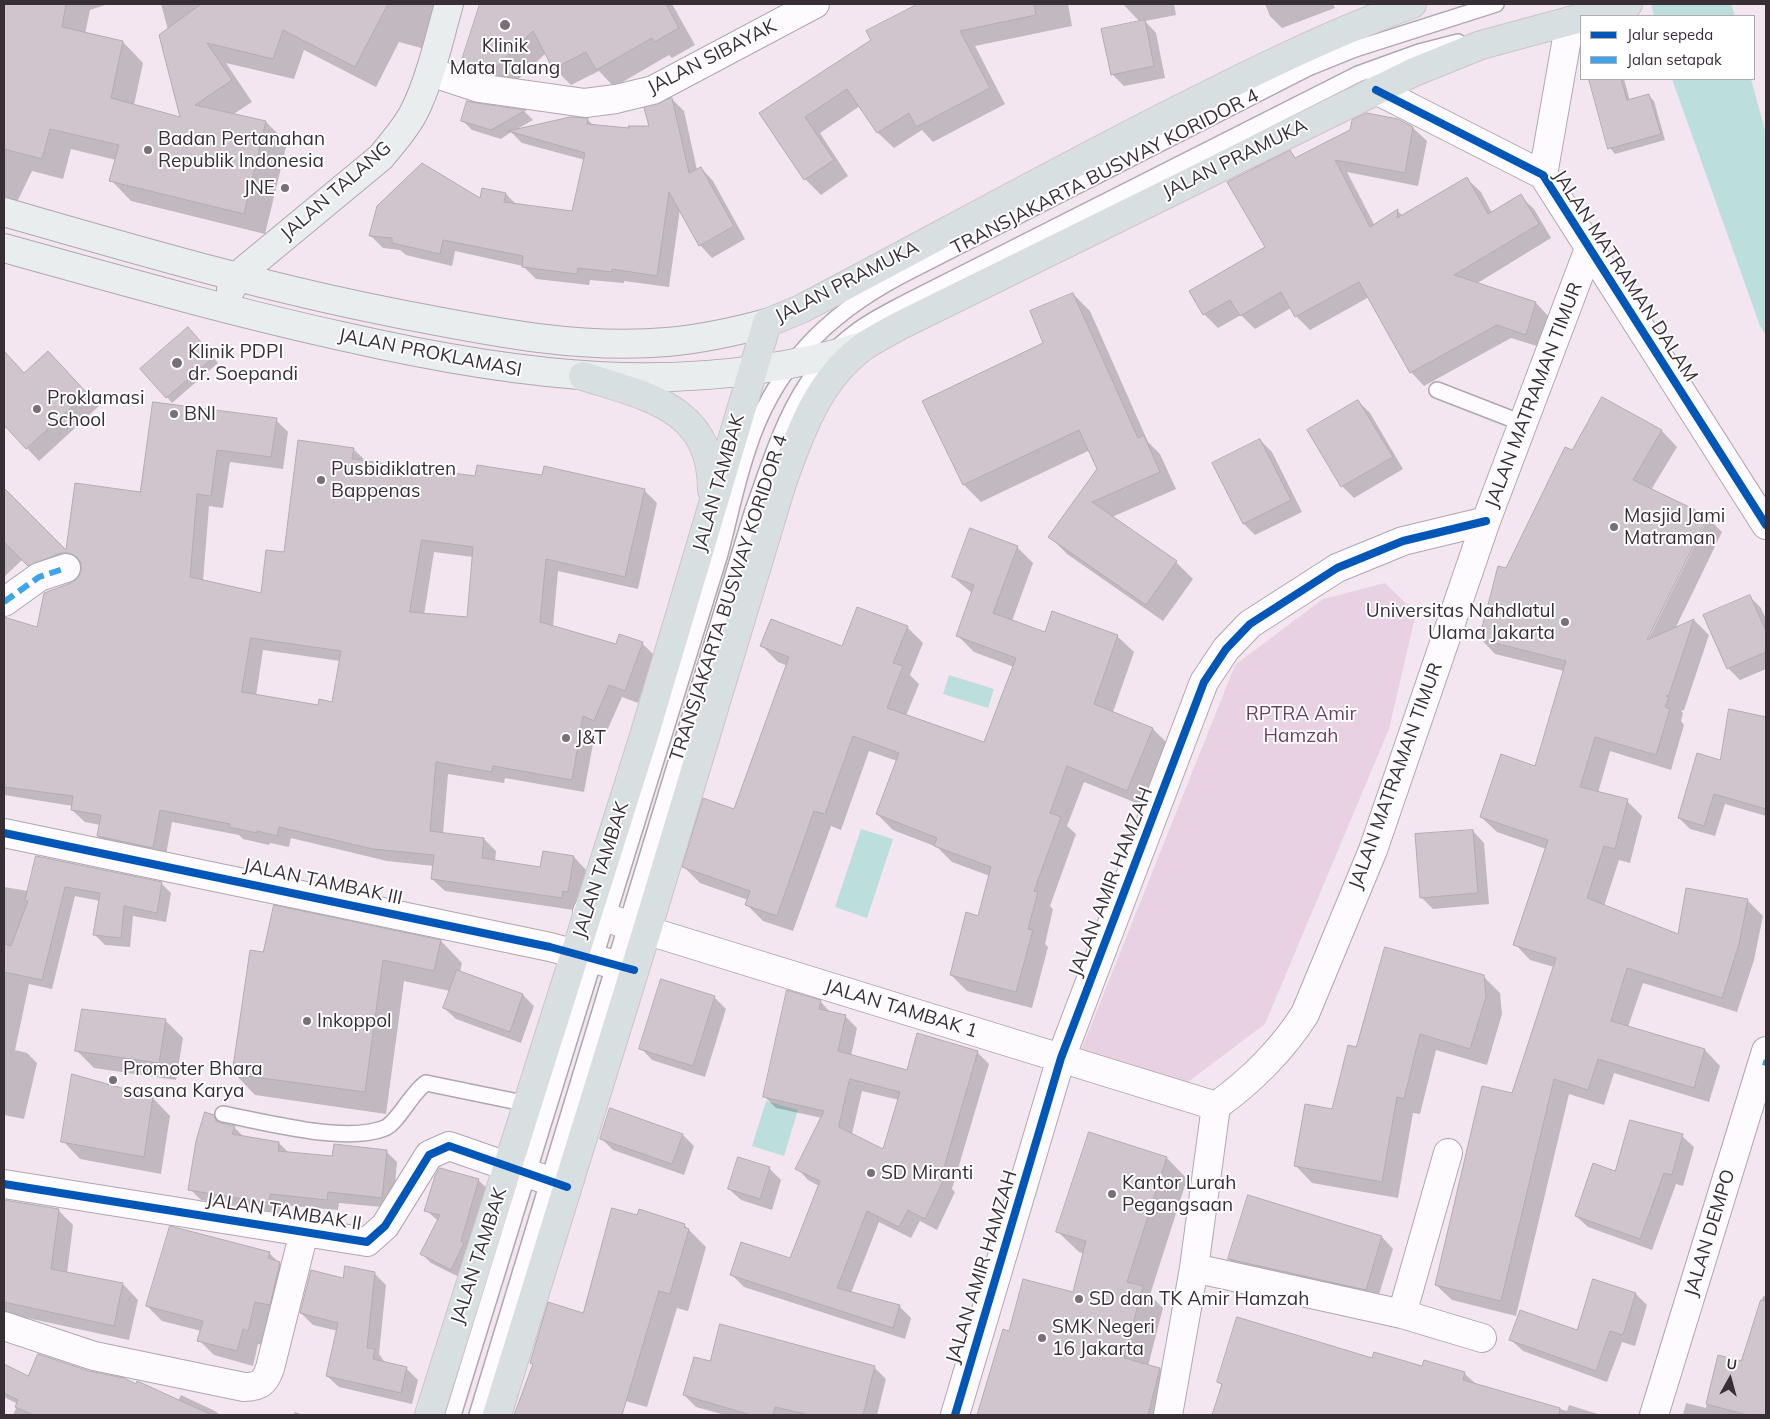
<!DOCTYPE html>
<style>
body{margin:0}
#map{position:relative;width:1770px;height:1419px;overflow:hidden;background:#f3e6f0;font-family:Mulish,sans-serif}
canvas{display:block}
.frame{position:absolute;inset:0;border:5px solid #382f36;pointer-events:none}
.legend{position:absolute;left:1580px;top:15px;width:175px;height:65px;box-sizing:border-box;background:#fff;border:1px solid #afacaf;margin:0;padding:6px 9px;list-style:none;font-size:15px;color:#382f36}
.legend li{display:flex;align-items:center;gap:10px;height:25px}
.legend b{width:25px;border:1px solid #afacaf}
.north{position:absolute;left:1705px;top:1354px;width:50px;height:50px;-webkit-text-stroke:4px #fff;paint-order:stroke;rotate:7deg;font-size:14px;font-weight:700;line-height:20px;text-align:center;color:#382f36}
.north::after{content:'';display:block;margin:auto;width:18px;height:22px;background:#382f36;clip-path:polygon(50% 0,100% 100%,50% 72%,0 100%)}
</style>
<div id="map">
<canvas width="1770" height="1419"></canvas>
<div class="frame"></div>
<ul class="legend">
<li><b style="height:6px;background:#0057b8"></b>Jalur sepeda</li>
<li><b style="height:6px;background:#3fa3eb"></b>Jalan setapak</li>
</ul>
<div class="north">U</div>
</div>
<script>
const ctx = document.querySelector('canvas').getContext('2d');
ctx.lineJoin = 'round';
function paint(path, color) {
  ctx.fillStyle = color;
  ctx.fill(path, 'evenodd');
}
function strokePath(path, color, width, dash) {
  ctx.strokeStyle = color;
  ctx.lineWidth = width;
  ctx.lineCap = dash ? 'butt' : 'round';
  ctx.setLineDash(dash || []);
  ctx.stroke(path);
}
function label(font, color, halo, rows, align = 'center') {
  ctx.font = font + ' Mulish,sans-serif';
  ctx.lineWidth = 4;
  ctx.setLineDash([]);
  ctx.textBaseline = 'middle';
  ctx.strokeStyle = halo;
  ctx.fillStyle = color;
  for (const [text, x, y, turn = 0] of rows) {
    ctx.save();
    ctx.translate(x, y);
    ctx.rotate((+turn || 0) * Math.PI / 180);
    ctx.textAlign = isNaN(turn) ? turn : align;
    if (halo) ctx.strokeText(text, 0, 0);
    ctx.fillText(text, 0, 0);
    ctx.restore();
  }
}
const green = new Path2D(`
 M1385,583L1416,613L1389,729L1265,1024L1176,1091L1080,1053L1235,665L1323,599Z`);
const water = new Path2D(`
 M1651,4H1731L1735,16H1654Z
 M1672,79H1751L1766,134V335L1760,326Z
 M949,675L994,689L988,708L943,694Z
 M861,829L893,839L867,918L835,907Z
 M766,1101L798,1110L784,1156L752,1146Z`);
const shadow = new Path2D(`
 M4,4H108L90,10L85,34L123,42L143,63L134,105L181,119L162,41V32L168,30L161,4H437L425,49L399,42L376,87L304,50L294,79L226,63L252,102L232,115L266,122L287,143L265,234L131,201L111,180L116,160L71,149L63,179L32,171L16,204L4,198Z
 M482,4H672L695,45L672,58L669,55L614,87L599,71L571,85L554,68L546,53L509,88L480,80L463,63Z
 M921,4H1068L1072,26L975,46L1005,104L933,142L922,130L894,148L878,133L860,106L820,133L848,176L821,195L805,179L761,113L872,41L868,32Z
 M1123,4H1174L1176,15L1145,21L1156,33L1165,78L1124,86L1113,75L1140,22Z
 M1265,4H1333L1335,8L1282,28L1270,16Z
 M1596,79H1624L1630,101L1649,96L1654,101L1665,140L1615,154L1610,148L1590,80Z
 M672,99L684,111L697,170L701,168L713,181L745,239L712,258L700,245L680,209L669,287L624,281V283L590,280L589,285L536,279L523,266L455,251L452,266L406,255L400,250L383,248L371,236L481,200L483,189L506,194L517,205L573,212L585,160L522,143L511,132L501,139L472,130L463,121L468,102L525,112L533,120L517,129L588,120L594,126L631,129L650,128Z
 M1413,128L1427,141L1418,186L1347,172L1375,226L1398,211L1403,216L1467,179L1481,192L1492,213L1520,196L1534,209L1551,238L1476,284L1536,303L1549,317L1540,347L1511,338L1424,386L1411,372L1369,297L1310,330L1296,316L1291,308L1255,329L1241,315L1218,328L1204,314L1267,248L1290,152L1296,158Z
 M1073,294L1090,311L1148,442L1160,454L1176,489L1112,517L1176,562L1193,579L1163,621L1067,554L1050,537L1098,469L1090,450L981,502L964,485Z
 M194,335L218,363L172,403L167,397Z
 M4,352L25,375L61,365L99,406L39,461L7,427L4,429Z
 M1602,398L1662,431L1677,447L1651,490L1707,517L1722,532L1675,629L1694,620L1709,635L1684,710L1681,711L1683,713L1681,721L1684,725L1671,770L1610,751L1598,793L1627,801L1642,816L1630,863L1619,860L1604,906L1679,935L1747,900L1763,916L1754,960L1737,1012L1643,983L1628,1027L1705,1050L1720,1066L1709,1102L1614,1073L1604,1105L1569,1094L1516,1316L1452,1300L1436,1285L1513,1095L1554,967L1530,960L1515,944L1546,849L1497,832L1481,817L1536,767L1564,671L1495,654L1480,638L1506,570ZM1703,522H1706L1645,646L1643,645Z
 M1358,401L1370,413L1403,469L1354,498L1342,486Z
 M154,403L276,420L288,432L283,469L230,462L223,508L209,506L203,581L262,594L285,553L353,449L366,461L476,478L644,490L657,503L638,589L558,571L553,627L617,645L642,643L655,656L638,703L622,697L606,733L596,728L584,792L505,778L504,783L448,774L443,834L484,839L496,851L495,862L541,868L574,857L586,870L581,904L576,903L574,910L445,891L432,879L434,866L387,861L291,838L289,847L270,843L269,845L243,839L239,835L172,822L165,860L111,849L98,836L100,825L85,822L72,810L73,806L4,795V619L38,629L82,572V565H74L42,578L23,559L4,577V510L14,500L67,553L141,494ZM434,552L473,557L469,618L424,615ZM263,650L340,661L333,703L319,707L256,696Z
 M1260,440L1272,452L1302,512L1255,535L1244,524L1213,464Z
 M1017,547L1033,563L1012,621L1045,633L1117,636L1134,652L1113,712L1153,729L1169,745L1144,806L1084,782L1067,826L1076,834L1050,906L1053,909L1045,944L1048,947L1032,1008L967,991L951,975L979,917L990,876L952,862L937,847L893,830L877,814L897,761L869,751L841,830L831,826L793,931L763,921L747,905L748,900L700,883L684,867L735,811L788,666L778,662L762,646L843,648L907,627L923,643L910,675L919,684L906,716L985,744L1014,667L974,652L958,636L973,594L953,577Z
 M1749,596L1761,608L1766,619V669L1740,680L1729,669L1705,616Z
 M1730,711L1766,718V816L1725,804L1715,836L1690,829L1679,818L1720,762Z
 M1473,831L1484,843L1489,904L1433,909L1421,897Z
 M37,857L161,883L171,893L166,922L133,916L130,947L105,945L95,935L100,901L75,896L52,989L29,984L15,1050L27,1053L37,1063L24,1119L4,1115V887L28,891Z
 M275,907L441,941L462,963L460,972L523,995L534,1006L521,1043L456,1019L444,1008L450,991L404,981L386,1114L255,1095L234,1073Z
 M1483,976L1500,993L1502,1014L1487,1065L1436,1050L1420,1114L1413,1113L1398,1198L1312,1183L1296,1166L1333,1110L1356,1048Z
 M714,997L726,1009L705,1077L652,1060L641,1048Z
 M820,1001L831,1013L845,1016L857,1028L851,1056L907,1071L977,1052L989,1064L952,1189L955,1192L937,1230L920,1221L911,1238L879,1222L851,1293L899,1306L911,1318L905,1339L744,1287L732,1275L791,1260L819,1186L808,1180L797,1168L822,1118L776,1108L765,1097ZM862,1091L899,1100L884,1150L852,1134Z
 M165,1020L183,1038L176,1080L94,1068L77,1051Z
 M153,1098L170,1116L161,1174L80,1159L63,1141Z
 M213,1116L222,1125L234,1127L244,1137L279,1143L289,1153L333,1157L386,1151L397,1162L393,1208L339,1203L338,1210L281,1205L280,1213L201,1200L190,1189Z
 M683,1135L694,1146L684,1175L613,1150L601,1138Z
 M1682,1136L1694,1147L1683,1186L1676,1184L1652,1250L1588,1227L1576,1216Z
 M739,1158L770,1169L781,1180L772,1210L741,1200L729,1189Z
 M1167,1158L1187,1179L1150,1295L1163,1308L1148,1366L1160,1369L1181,1390L1174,1415H978L1003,1330L1010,1332L1073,1294L1084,1254L1079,1252L1058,1232Z
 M478,1180L488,1189L461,1278L431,1263L421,1253L438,1221L426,1210Z
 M1249,1196L1382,1237L1393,1249L1377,1301L1241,1271L1229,1259Z
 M4,1204L58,1210L73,1225L67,1273L123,1284L138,1300L129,1340L4,1313Z
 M638,1216L684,1225L706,1247L688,1311L677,1308L647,1407L583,1389L576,1408L595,1415H516L534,1365L531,1362L584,1315Z
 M269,1253L295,1278L263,1345L258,1344L253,1366L214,1355L199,1340L201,1331L162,1321L147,1306Z
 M374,1273L386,1285L379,1354L386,1364L406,1368L418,1380L412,1404L339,1387L327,1376L338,1331L313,1325L301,1313L344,1279Z
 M1636,1294L1647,1305L1635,1346L1622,1342L1607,1382L1523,1351L1511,1340L1578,1332Z
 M1763,1296L1766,1297V1415H1683L1686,1403L1706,1408L1719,1357L1742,1362Z
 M1373,1360L1464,1373L1477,1385L1567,1411L1569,1405L1601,1415H1213L1223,1386L1218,1382Z
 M711,1363L874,1367L886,1379L877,1415H725L696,1407L684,1395Z
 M4,1365L29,1378L178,1401L181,1395L215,1411L220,1415H13L18,1404L4,1397Z
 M295,1412L303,1415H293Z`);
const building = new Path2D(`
 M4,4H66L62,27L123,41L111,98L180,117L159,35L201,4H388L355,67L283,30L273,59L207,43L232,80L195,105L266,121L244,214L109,181L119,145L50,129L42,159L4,149Z
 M480,4H666L679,28L654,42L652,38L596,70L586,52L553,69L533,31L492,71L461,63Z
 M918,4H1034L1036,15L960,31L990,88L916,127L909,113L877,133L847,89L805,117L834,160L804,180L759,113L871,40L866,31Z
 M1145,20L1154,66L1111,75L1101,29Z
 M1589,79H1621L1627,100L1649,94L1661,134L1608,149Z
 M672,98L689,173L701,167L734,226L699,246L669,192L657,276L612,269V272L578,268L577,274L522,267L523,256L443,240L440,254L392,243V238L369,236L377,206L422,163L480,198L482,188L506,193L504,202L572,211L585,153L508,131L570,117L588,118L587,124L629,128L628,126H649L644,108Z
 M467,101L477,103L526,110L491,130L461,121Z
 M1367,113L1398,119L1413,127L1405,173L1335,160L1370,227L1398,209L1397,218L1467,177L1488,214L1521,194L1539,224L1454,275L1536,302L1526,335L1497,325L1410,373L1359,282L1295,317L1281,292L1240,316L1230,300L1203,315L1189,291L1265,247L1227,182L1290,150L1295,158L1326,142L1350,130L1352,120Z
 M1073,293L1138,438L1144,435L1160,472L1092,502L1177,561L1146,605L1048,537L1097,469L1079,430L963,485L922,401L1043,343L1030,311Z
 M188,327L214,357L166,398L140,369Z
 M4,351L24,373L48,351L87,393L26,449L4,425Z
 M1602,397L1662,430L1633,480L1708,516L1647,640L1694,619L1669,695L1666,696L1669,697L1665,707L1670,709L1656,755L1595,737L1580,787L1628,799L1615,849L1604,846L1587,898L1678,934L1686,888L1748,899L1739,944L1722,998L1627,968L1611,1021L1705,1049L1694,1088L1598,1059L1588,1090L1554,1079L1501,1301L1435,1285L1482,1086L1512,1093L1556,958L1513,945L1548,840L1480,817L1501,754L1535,766L1566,661L1479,639L1498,566L1506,568L1565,447L1572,450Z
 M1358,400L1393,457L1341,487L1307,430Z
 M153,402L277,418L271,457L217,450L211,496L197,494L190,577L261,593L266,550L284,552L298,440L354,448L352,459L475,476L477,465L542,475L544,466L645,489L625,577L546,559L540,622L616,644L619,634L643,642L625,691L609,685L594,721L583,716L572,780L493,766L492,772L436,762L430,831L484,838L482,858L540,867L543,851L574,856L568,892L563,891L562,898L431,879L434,855L373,849L279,827L277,836L257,831V833L229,827L230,824L160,810L153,848L97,836L101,815L71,810L73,796L4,787V617L37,627L44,593L71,583L78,578L81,571V563L77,557L69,553H61L28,566L4,542V488L66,550L75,483L140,492ZM422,540L473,547L467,617L410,612ZM251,638L341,651L332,702L319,699L318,705L242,692Z
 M1260,439L1291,500L1243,524L1212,463Z
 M970,528L1018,546L993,613L1045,632L1052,611L1118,635L1094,704L1153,728L1127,791L1067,766L1050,813L1061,817L1034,891L1038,892L1028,929L1033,930L1016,992L950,975L966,912L978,916L991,867L934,846L937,838L876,814L899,753L853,736L825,814L814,811L777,916L745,905L750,891L682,867L703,798L734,809L789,657L760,646L771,619L842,646L857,607L908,626L893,663L903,666L887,708L984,742L1016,658L956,636L974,585L952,577Z
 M1750,595L1766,631V652L1727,669L1703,615Z
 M1729,709L1766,717V809L1714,794L1704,826L1678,818L1697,753L1720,760Z
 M1473,830L1478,893L1420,898L1415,834Z
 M36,856L162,882L157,913L124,906L121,938L93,935L100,893L65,887L42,980L4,972V944L11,946L28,901H25Z
 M274,905L441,940L434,971L383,960L365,1092L232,1074L250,950L263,952Z
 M1385,947L1484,975L1486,997L1470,1049L1420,1034L1404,1099L1397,1097L1382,1182L1294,1166L1305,1104L1332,1109L1348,1045L1356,1047Z
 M457,970L523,994L510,1032L443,1008Z
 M661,979L715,996L693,1066L639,1049Z
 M787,990L821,1000L819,1009L846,1015L838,1051L907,1070L917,1033L978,1051L941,1178L944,1179L925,1219L908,1210L899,1227L867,1211L837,1288L900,1305L893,1328L730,1275L741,1242L790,1258L820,1181L795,1169L824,1111L763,1097ZM850,1079L900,1092L883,1149L839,1127Z
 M82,1009L166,1019L159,1063L75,1051Z
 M72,1074L153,1097L144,1157L61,1142Z
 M610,1108L683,1134L672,1164L600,1139Z
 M205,1112L214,1115L216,1121L221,1123L235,1126L232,1134L279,1142L278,1151L332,1156L334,1144L387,1150L382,1198L328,1192L327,1200L270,1194L269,1203L188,1190L196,1141Z
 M1630,1120L1683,1134L1672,1175L1664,1173L1640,1239L1575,1216L1593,1163L1615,1171Z
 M1089,1132L1167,1157L1127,1282L1143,1286L1124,1358L1160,1368L1148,1415H977L1003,1329L1009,1331L1023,1279L1073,1292L1086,1241L1056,1232Z
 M738,1157L770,1167L760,1199L728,1189Z
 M440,1168L479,1179L461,1241L464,1243L451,1270L420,1254L440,1215L424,1211L435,1176Z
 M1248,1195L1382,1236L1366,1290L1228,1259Z
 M4,1200L59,1209L51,1269L123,1283L114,1326L4,1302Z
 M612,1208L637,1215L639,1209L685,1224L684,1227L689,1229L670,1294L659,1291L622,1415H514L533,1364L530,1363L548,1302L583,1313Z
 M170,1226L270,1252L268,1258L280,1262L270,1305L255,1302L248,1331L243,1329L237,1351L197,1341L203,1321L146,1306Z
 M345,1266L375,1272L367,1348L375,1349L373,1359L407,1367L401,1393L326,1376L338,1323L300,1313L311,1270L343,1278Z
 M1593,1279L1636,1293L1623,1335L1610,1331L1596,1371L1509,1340L1520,1310L1577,1330Z
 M1761,1300L1766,1301V1415H1748L1706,1404L1718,1355L1741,1361Z
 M1237,1317L1372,1358L1374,1352L1422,1366L1424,1360L1465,1372L1463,1380L1560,1408L1559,1415H1212L1222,1384L1217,1382Z
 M720,1324L875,1366L863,1415H809L775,1407L773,1415H751L683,1395L694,1357L710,1361Z
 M38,1354L89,1371L124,1378L136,1384L137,1381L212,1415H34L15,1407L18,1400L4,1393V1364L28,1376Z`);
const lane = new Path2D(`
 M1437,390L1522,423
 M223,1114C265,1122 346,1144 385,1128C398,1122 412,1092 426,1083L528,1104
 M453,1415L720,554C729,520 736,485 747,452C773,368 826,315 902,275L1308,68L1355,49L1496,4
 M477,1415L753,510C778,441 795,376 857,331C873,319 890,311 907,302L1358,74L1419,52L1458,42`);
const street = new Path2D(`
 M430,72L479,88L585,103L616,99L653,90L815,4
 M1376,90L1543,175L1766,525
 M1543,175L1570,21
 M4,602L39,577L66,568
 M4,833L550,947L634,970
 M587,912L1216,1106
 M1216,1106C1250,1082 1283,1049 1305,1014L1373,850L1486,521L1590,246
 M4,1184L367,1242L385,1226L429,1155L449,1146L567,1187
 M1194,1268L1402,1314L1482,1338
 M1402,1314L1448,1153
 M4,1326L94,1356L244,1387C259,1387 265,1383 270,1368L304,1232
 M955,1415L1061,1058L1204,682L1226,649L1250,624L1337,568L1403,541L1486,521
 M1168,1415L1194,1268L1216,1106
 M1654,1415L1766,1051`);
const secondary = new Path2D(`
 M4,212C133,249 262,287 395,313C483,330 576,350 667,342C701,339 734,332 767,323
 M4,248C116,279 228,311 341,336C516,376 688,400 863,346
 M231,289L236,277L381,157C393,142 407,127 415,110C431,77 439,39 449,4`);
const primary = new Path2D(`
 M1587,16L1628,4
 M583,376C648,397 712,407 712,490
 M429,1415L644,736L767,323L801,309C921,246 1040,180 1162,118C1243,77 1326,35 1412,4
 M497,1415L647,930L782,483C800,433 818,380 863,347C874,339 887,333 899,326L1414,72L1481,45L1581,18`);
const quiet = new Path2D(`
 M4,602L39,577L66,568
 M1763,1062L1766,1063`);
const cycleway = new Path2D(`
 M1376,90L1543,175L1766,525
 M4,833L550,947L634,970
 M4,1184L367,1242L385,1226L429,1155L449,1146L567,1187
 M955,1415L1061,1058L1204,682L1226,649L1250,624L1337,568L1403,541L1486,521`);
const markers = [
 [505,25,6,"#796f77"],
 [148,150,5,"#796f77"],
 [285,188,5,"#796f77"],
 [177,363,6,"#796f77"],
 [37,409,5,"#796f77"],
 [174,414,5,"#796f77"],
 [321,480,5,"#796f77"],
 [1614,527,5,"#796f77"],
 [1565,622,5,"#796f77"],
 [566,738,5,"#796f77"],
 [307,1021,5,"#796f77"],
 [113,1080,5,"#796f77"],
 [871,1173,5,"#796f77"],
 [1112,1194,5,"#796f77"],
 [1079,1299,5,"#796f77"],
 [1042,1338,5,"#796f77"]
];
const poiNames = [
 ["Klinik",505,46,"center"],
 ["Mata Talang",505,68,"center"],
 ["Badan Pertanahan",158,139],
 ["Republik Indonesia",158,161],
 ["JNE",275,188,"right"],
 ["Klinik PDPI",188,352],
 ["dr. Soepandi",188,374],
 ["Proklamasi",47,398],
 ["School",47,420],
 ["BNI",184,414],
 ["Pusbidiklatren",331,469],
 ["Bappenas",331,491],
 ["Masjid Jami",1624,516],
 ["Matraman",1624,538],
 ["Universitas Nahdlatul",1555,611,"right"],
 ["Ulama Jakarta",1555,633,"right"],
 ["J&T",576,738],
 ["Inkoppol",317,1021],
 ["Promoter Bhara",123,1069],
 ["sasana Karya",123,1091],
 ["SD Miranti",881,1173],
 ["Kantor Lurah",1122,1183],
 ["Pegangsaan",1122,1205],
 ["SD dan TK Amir Hamzah",1089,1299],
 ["SMK Negeri",1052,1327],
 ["16 Jakarta",1052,1349]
];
const streetNames = [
 ["JALAN SIBAYAK",712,57,-27],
 ["JALAN PRAMUKA",1235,159,-26],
 ["TRANSJAKARTA BUSWAY KORIDOR 4",1105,172,-27],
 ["JALAN TALANG",336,191,-41],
 ["JALAN MATRAMAN DALAM",1625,276,57],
 ["JALAN PRAMUKA",847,282,-27],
 ["JALAN PROKLAMASI",430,353,11],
 ["JALAN MATRAMAN TIMUR",1534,395,-69],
 ["JALAN TAMBAK",719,483,-74],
 ["TRANSJAKARTA BUSWAY KORIDOR 4",729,598,-72],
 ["JALAN MATRAMAN TIMUR",1396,776,-70],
 ["JALAN TAMBAK",601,870,-72],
 ["JALAN TAMBAK III",323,882,12],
 ["JALAN AMIR HAMZAH",1111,882,-69],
 ["JALAN TAMBAK 1",901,1009,17],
 ["JALAN TAMBAK II",284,1212,9],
 ["JALAN DEMPO",1710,1233,-73],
 ["JALAN TAMBAK",479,1256,-72],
 ["JALAN AMIR HAMZAH",982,1267,-73]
];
const parkNames = [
 ["RPTRA Amir",1301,714],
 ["Hamzah",1301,736]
];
paint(green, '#e9d1e4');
paint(water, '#bcdedd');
paint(shadow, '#0003');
paint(building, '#d0c5cd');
strokePath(building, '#b4abb2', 1);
strokePath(lane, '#b0a7af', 18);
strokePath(street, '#b0a7af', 30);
strokePath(secondary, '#b0a7af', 30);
strokePath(primary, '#cbc5c9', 30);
strokePath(lane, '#fdfbfd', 15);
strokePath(street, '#fdfbfd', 28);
strokePath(secondary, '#eaedee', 28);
strokePath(primary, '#d8dfe0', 28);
strokePath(quiet, '#3fa3eb', 6, [12, 6]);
strokePath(cycleway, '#0057b8', 8);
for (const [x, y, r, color] of markers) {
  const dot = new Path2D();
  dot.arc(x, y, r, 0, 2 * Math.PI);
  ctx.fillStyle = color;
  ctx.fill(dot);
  strokePath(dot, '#fff', 2);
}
label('19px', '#382f36', '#fff', poiNames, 'left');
label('19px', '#382f36', '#fff', streetNames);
label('19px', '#6d3f66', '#fff', parkNames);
</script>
